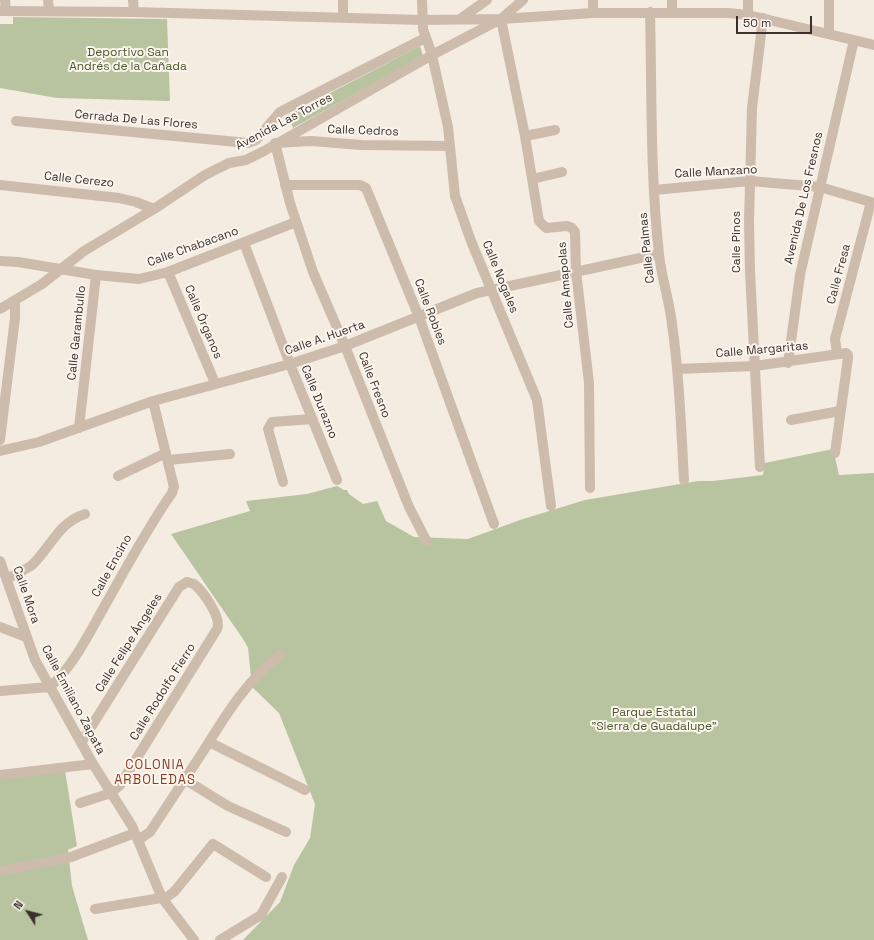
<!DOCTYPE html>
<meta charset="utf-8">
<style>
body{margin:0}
#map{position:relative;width:874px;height:940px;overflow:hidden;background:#f4ebe1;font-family:"Space Grotesk",sans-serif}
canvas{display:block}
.north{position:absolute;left:8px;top:892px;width:40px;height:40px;-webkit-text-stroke:3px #fbf5ee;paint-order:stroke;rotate:306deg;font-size:11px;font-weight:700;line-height:16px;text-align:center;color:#3b302b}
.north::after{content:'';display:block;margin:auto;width:14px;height:18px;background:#3b302b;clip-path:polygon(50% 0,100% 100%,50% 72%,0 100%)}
.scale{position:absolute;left:736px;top:16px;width:76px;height:18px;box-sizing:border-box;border:2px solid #3b302b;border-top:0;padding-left:5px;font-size:12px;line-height:14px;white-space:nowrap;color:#3b302b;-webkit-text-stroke:3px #fbf5ee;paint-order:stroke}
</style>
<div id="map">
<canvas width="874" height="940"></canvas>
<div class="north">N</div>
<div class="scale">50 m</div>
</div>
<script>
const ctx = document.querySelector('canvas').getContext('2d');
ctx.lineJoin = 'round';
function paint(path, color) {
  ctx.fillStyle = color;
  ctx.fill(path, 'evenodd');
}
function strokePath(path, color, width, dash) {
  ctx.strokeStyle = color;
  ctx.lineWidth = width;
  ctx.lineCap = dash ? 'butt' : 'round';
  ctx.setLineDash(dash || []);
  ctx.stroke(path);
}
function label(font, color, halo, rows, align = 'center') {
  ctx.font = font + ' "Space Grotesk",sans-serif';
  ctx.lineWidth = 4;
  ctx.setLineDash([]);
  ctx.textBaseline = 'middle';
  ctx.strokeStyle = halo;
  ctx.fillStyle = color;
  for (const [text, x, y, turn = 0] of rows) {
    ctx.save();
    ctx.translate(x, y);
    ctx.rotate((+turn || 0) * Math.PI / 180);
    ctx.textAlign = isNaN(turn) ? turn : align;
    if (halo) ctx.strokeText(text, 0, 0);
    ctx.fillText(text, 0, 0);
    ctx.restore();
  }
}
const green = new Path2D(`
 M13,17L167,19L170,101L57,98L0,88V24H13Z
 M420,46L423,56L293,128L288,115Z
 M833,449L839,475L874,473V940H243L280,902L294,865L310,838L315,804L279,713L252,687L248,648L245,642L171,534L250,511L246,501L307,494L337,486L344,490H347L349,494L363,504L377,501L386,521L414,537L468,539L520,520L585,500L698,481H713L763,475L765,463Z
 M64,764L77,846L68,850L72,886L88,940H0V772Z`);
const minor = new Path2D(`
 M5,0L6,11
 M48,0L49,11
 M133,0L134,12
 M343,0V18
 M422,0L423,29L432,55L448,127L455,196L471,241L537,400L551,506
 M0,11L134,12L422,20L501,19L593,13H728L748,15L874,45
 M650,12C652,93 650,174 659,254C661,275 668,296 671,317C679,370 681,425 684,480
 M672,12V0
 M593,13V0
 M748,15V0
 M460,19L487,0
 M501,19L525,136L539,221L546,228L567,226L572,228L575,232L576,271L589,383L590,488
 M829,34V0
 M16,121L248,143L256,140L280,112L425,38
 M525,136L555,130
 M532,179L562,172
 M0,185L119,198L136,202L154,209
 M285,185H360L366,188L419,317L494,524
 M654,190L750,181L820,187L874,203
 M244,243L290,364L337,480
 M0,261L18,262L96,275L139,279L168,272L296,222
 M168,272L215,383
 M0,309L42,284L84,251L154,209L205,175L229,163L246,160L264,151L432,55L501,19L523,0
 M837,353L835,339L871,202
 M788,363L800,275L854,40
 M677,369L755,366L846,353L848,355V358L835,453
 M791,420L840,411
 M79,428L96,275
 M0,440L15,318V301
 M0,451L39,442L153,401L290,364L345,346L477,293L659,254
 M168,460L230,454
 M760,467L750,271L749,222L752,108L763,18
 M118,476L166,453
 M283,482L268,429L272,422L312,419
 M427,542L409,507L345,346L313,272L290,203L275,143L311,141L361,145L450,146
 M0,561L35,660L93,764L132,826L162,898L194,940
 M7,579C15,574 25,570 32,565C51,547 58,523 85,514
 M0,627L26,637
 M0,691L50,687C73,666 87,637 103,609C125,570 146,530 172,493L174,487L153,401
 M209,742L305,790
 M0,775L93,764
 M184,779L228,806L286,832
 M80,803L111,793L120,785L217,629C222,618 203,591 194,584L187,582L179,587L81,743
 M138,840L150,832C168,805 186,777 204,750C225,716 248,678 281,655
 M0,871L71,857L135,833
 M95,909L167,897L174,892L213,844L266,877
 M220,940L261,915L282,877`);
const parkNames = [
 ["Deportivo San",128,53],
 ["Andrés de la Cañada",128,67],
 ["Parque Estatal",654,713],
 ["\"Sierra de Guadalupe\"",654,727]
];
const streetNames = [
 ["Cerrada De Las Flores",136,120,5],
 ["Avenida Las Torres",284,122,-28],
 ["Calle Cedros",363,131,2],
 ["Calle Manzano",716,172,-3],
 ["Calle Cerezo",79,180,6],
 ["Avenida De Los Fresnos",804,198,-77],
 ["Calle Pinos",737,242,-90],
 ["Calle Chabacano",193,247,-20],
 ["Calle Palmas",647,248,-96],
 ["Calle Fresa",839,274,-75],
 ["Calle Nogales",500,277,68],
 ["Calle Amapolas",566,285,-95],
 ["Calle Robles",430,312,69],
 ["Calle Órganos",203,322,67],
 ["Calle Garambullo",77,333,-84],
 ["Calle A. Huerta",325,338,-19],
 ["Calle Margaritas",762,350,-5],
 ["Calle Fresno",374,385,69],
 ["Calle Durazno",319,402,68],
 ["Calle Encino",112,566,-61],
 ["Calle Mora",26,595,71],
 ["Calle Felipe Ángeles",129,643,-58],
 ["Calle Rodolfo Fierro",163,692,-58],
 ["Calle Emiliano Zapata",73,700,62]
];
const neighbourhoodNames = [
 ["COLONIA",155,765],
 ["ARBOLEDAS",155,780]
];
paint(green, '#b8c4a0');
strokePath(minor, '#cdbbac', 10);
label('12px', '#4a5a2e', '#fbf5ee', parkNames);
label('12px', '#3b302b', '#fbf5ee', streetNames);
ctx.letterSpacing = '1px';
label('13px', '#8c3b22', '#fbf5ee', neighbourhoodNames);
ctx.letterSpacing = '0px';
</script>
